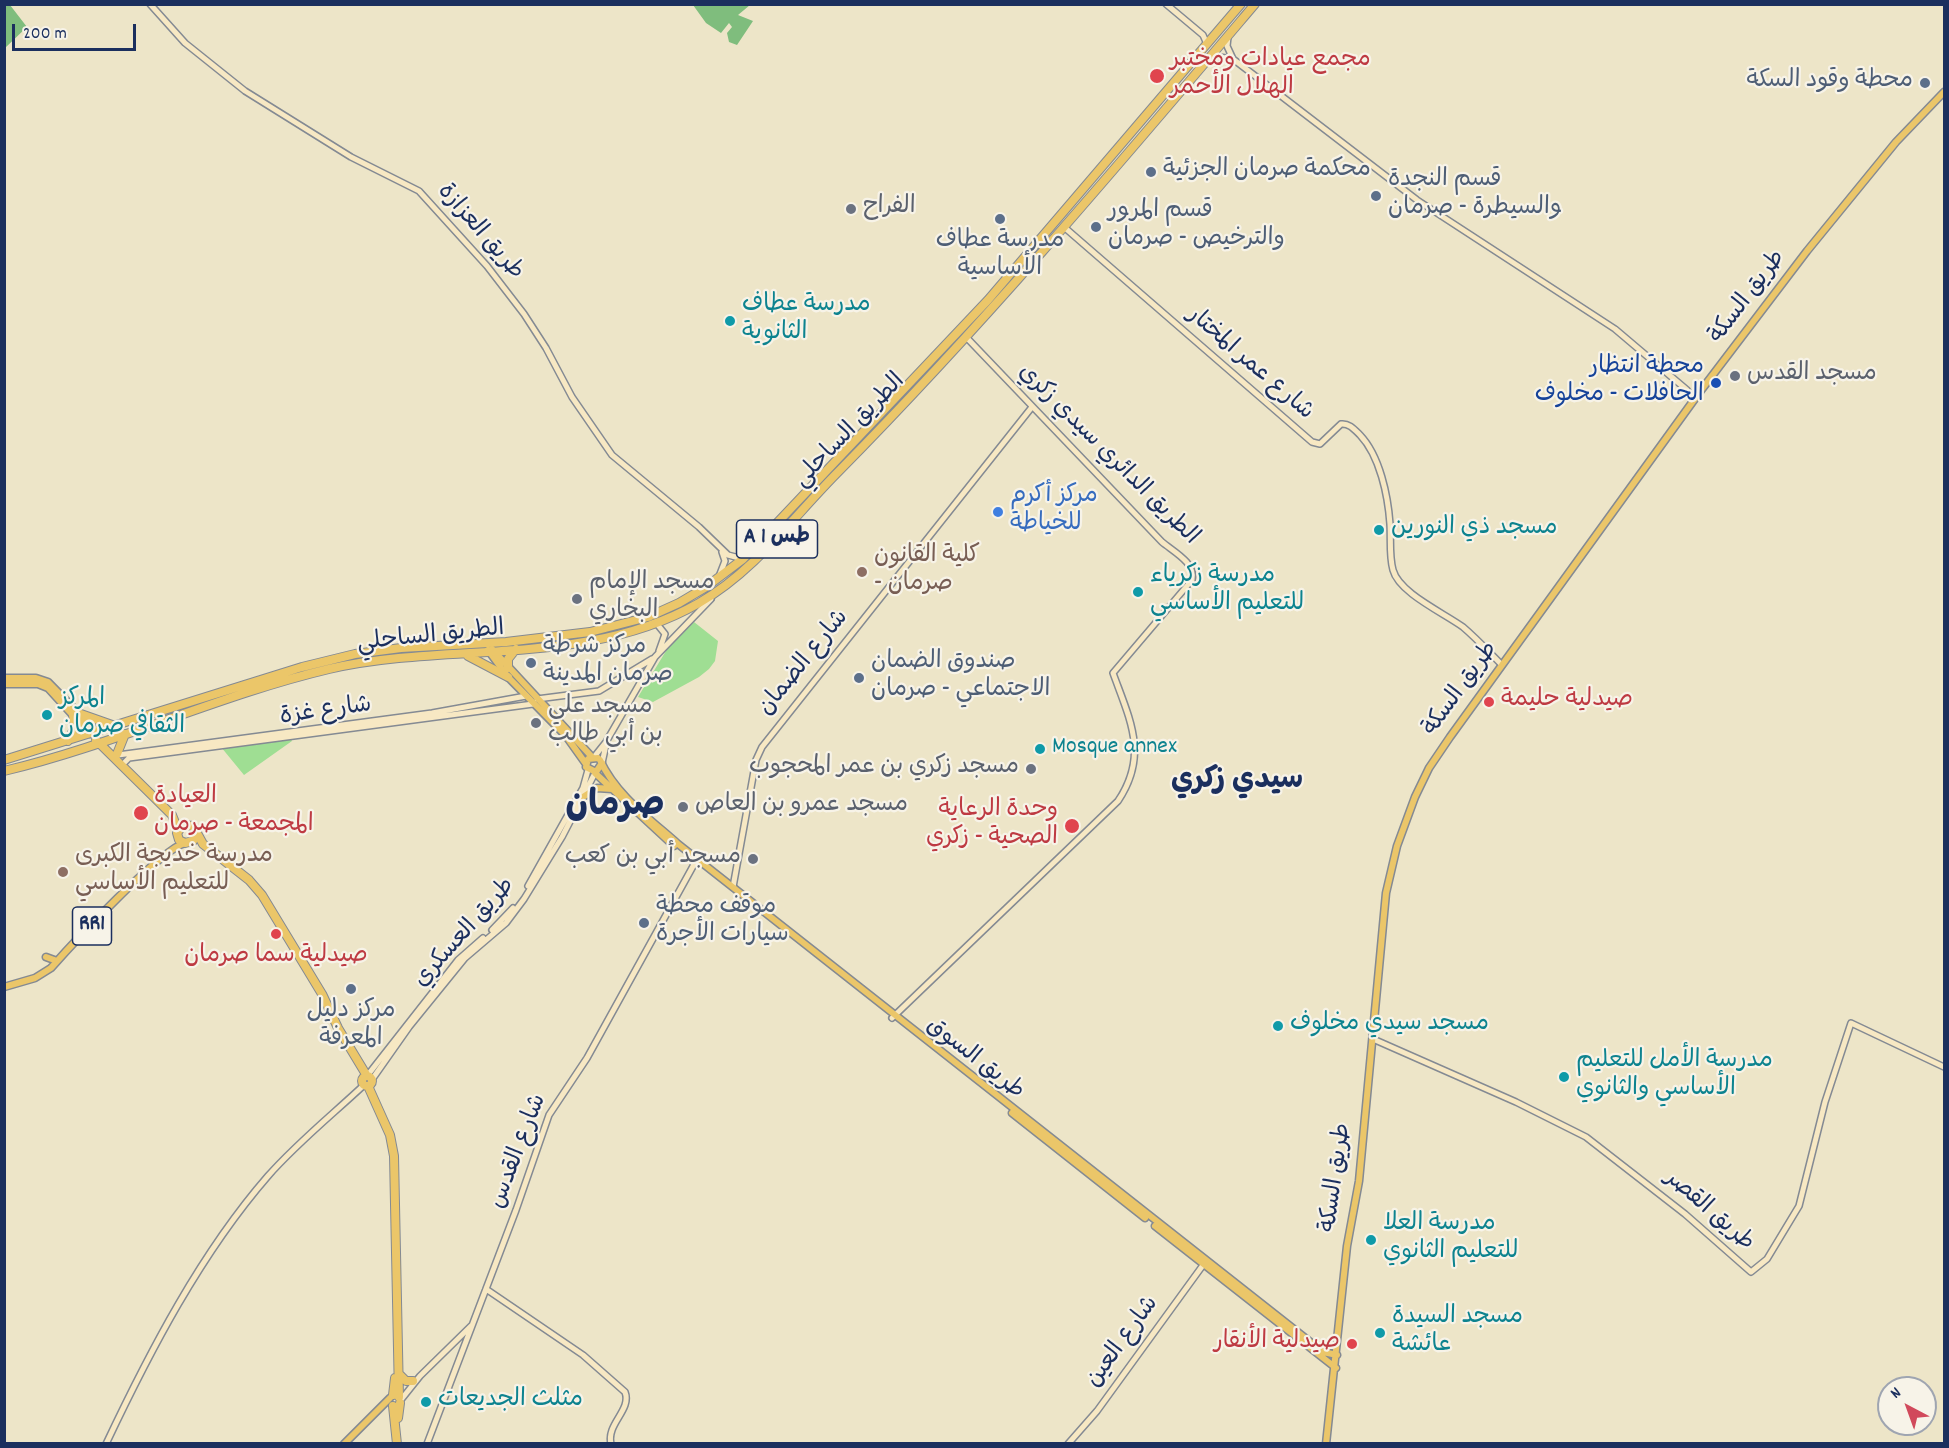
<!DOCTYPE html>
<meta charset="utf-8">
<style>
body{margin:0}
#map{position:relative;width:1949px;height:1448px;overflow:hidden;background:#ede5c8;font-family:Dekko,sans-serif}
canvas{display:block}
.frame{position:absolute;inset:0;border:6px solid #1b2f5e;pointer-events:none}
.north{position:absolute;left:1877px;top:1376px;width:60px;height:60px;box-sizing:border-box;background:#f7f3e8;border:2px solid #9fa5b1;border-radius:50%;rotate:319deg;font-size:16px;font-weight:700;line-height:24px;text-align:center;color:#1b2f5e}
.north::after{content:'';display:block;margin:auto;width:21px;height:27px;background:#d1495b;clip-path:polygon(50% 0,100% 100%,50% 72%,0 100%)}
.scale{position:absolute;left:12px;top:24px;width:124px;height:27px;box-sizing:border-box;border:3px solid #1b2f5e;border-top:0;padding-left:8px;font-size:18px;line-height:21px;white-space:nowrap;color:#1b2f5e;-webkit-text-stroke:4px #f7f3e8;paint-order:stroke}
</style>
<div id="map">
<canvas width="1949" height="1448"></canvas>
<div class="frame"></div>
<div class="north">N</div>
<div class="scale">200 m</div>
</div>
<script>
const ctx = document.querySelector('canvas').getContext('2d');
ctx.lineJoin = 'round';
function paint(path, color) {
  ctx.fillStyle = color;
  ctx.fill(path, 'evenodd');
}
function strokePath(path, color, width, dash) {
  ctx.strokeStyle = color;
  ctx.lineWidth = width;
  ctx.lineCap = dash ? 'butt' : 'round';
  ctx.setLineDash(dash || []);
  ctx.stroke(path);
}
function label(font, color, halo, rows, align = 'center') {
  ctx.font = font + ' Dekko,"Playpen Sans Arabic",sans-serif';
  ctx.lineWidth = 4.5;
  ctx.setLineDash([]);
  ctx.textBaseline = 'middle';
  ctx.strokeStyle = halo;
  ctx.fillStyle = color;
  for (const [text, x, y, turn = 0] of rows) {
    ctx.save();
    ctx.translate(x, y);
    ctx.rotate((+turn || 0) * Math.PI / 180);
    ctx.textAlign = isNaN(turn) ? turn : align;
    if (halo) ctx.strokeText(text, 0, 0);
    ctx.fillText(text, 0, 0);
    ctx.restore();
  }
}
const green = new Path2D(`
 M694,622L718,641L715,661L709,669L699,677L653,702L638,697L669,646Z
 M290,737L292,741L244,775L221,747Z`);
const forest = new Path2D(`
 M4,5H10L27,27L5,48Z
 M693,5H750L738,15L753,21L737,45L729,42L727,33L732,27L729,23L721,33L706,23Z`);
const secondary = new Path2D(`
 M150,4L185,43L245,91L351,157L419,191L487,266L524,314L546,348L572,397L612,455L699,527L728,555L743,559
 M1166,4L1203,35L1207,44
 M1228,37L1227,46L1233,59L1417,200L1615,329L1687,390L1694,400
 M1210,59L1219,57L1233,59
 M1064,227L1312,442L1320,444L1341,424C1349,423 1354,429 1360,435C1380,456 1388,496 1390,524C1391,539 1389,556 1393,570C1399,593 1444,613 1463,627C1477,639 1489,652 1502,665
 M720,574L725,561L722,552
 M657,624L665,634L659,651
 M537,699L599,691L652,659
 M118,755L432,713L526,696
 M594,757L606,742L655,657L711,599
 M125,762L129,758L533,704
 M602,763L606,745
 M528,886L583,788L588,770
 M733,887L756,760L762,747L1032,407
 M492,930L513,908
 M892,1018L1118,801C1149,755 1130,720 1113,673L1192,580C1196,563 1174,552 1162,542L967,338
 M1373,1039L1516,1102L1586,1137L1685,1214L1751,1272L1767,1259L1799,1206L1825,1102L1851,1023L1944,1067
 M367,1076L458,960L483,938
 M371,1081L409,1027L465,958L506,923L524,899L562,837L595,773
 M486,1289L583,1355L625,1392C632,1410 606,1424 611,1444
 M400,1401L420,1376L471,1326
 M106,1444C150,1351 201,1253 268,1176C297,1143 332,1115 364,1085
 M427,1444L516,1210L549,1115L587,1058L697,859
 M1068,1444L1097,1411L1206,1261`);
const primary = new Path2D(`
 M492,649L592,757
 M488,650L508,677L566,736L586,764
 M4,678H36L48,682L97,732
 M4,684H38L48,688L90,734
 M602,763L596,772L586,767L588,759L598,758L600,760C616,795 650,819 678,844L1323,1352L1337,1355
 M595,773L674,846
 M583,797L597,788L612,789
 M46,957L57,961
 M4,987L35,978L51,968C73,943 160,850 185,843
 M1012,1113L1145,1218
 M1155,1226L1336,1368
 M344,1444L390,1398
 M1326,1444L1347,1246L1359,1181L1386,893L1397,846L1415,797L1429,768L1450,737L1699,393L1807,251L1896,142L1944,92`);
const highway = new Path2D(`
 M468,656L508,677
 M508,668V659L516,649
 M78,713L115,726
 M96,740L172,815L178,830
 M68,741L75,727L73,715
 M117,754L125,734
 M4,760L302,667L355,654L401,648L506,642L590,632L648,617L679,603L706,587L743,559L988,300L1241,4
 M4,771C114,745 219,695 329,669C451,641 586,668 699,603C756,570 793,517 839,471C985,323 1120,163 1255,4
 M196,835L193,841L185,843L179,840L177,833L183,825L193,826L203,844L249,880L262,895L322,994L338,1028L367,1076
 M362 1081a5 5 0 1 1 10 0a5 5 0 1 1-10 0Z
 M368,1086L390,1135L394,1156L399,1397
 M399,1374L406,1381H413
 M393,1395L395,1378
 M393,1406L397,1444
 M398,1418L400,1403`);
const markers = [
 [1157,76,8,"#e0444e"],
 [1925,83,6,"#5c6f8a"],
 [1151,172,6,"#5c6f8a"],
 [1376,196,6,"#5c6f8a"],
 [851,209,6,"#6b7280"],
 [1000,219,6,"#5c6f8a"],
 [1096,227,6,"#5c6f8a"],
 [730,321,6,"#0f9aa8"],
 [1735,376,6,"#6b7280"],
 [1716,383,6,"#1a4fb4"],
 [998,512,6,"#3f7fe0"],
 [1379,530,6,"#0f9aa8"],
 [862,572,6,"#8d6e63"],
 [1138,592,6,"#0f9aa8"],
 [577,599,6,"#6b7280"],
 [531,663,6,"#5c6f8a"],
 [859,678,6,"#5c6f8a"],
 [1489,702,6,"#e0444e"],
 [47,715,6,"#0f9aa8"],
 [536,723,6,"#6b7280"],
 [1040,749,6,"#0f9aa8"],
 [1031,769,6,"#6b7280"],
 [683,807,6,"#6b7280"],
 [141,813,8,"#e0444e"],
 [1072,826,8,"#e0444e"],
 [753,859,6,"#6b7280"],
 [63,872,6,"#8d6e63"],
 [644,923,6,"#5c6f8a"],
 [276,934,6,"#e0444e"],
 [351,989,6,"#5c6f8a"],
 [1278,1026,6,"#0f9aa8"],
 [1564,1077,6,"#0f9aa8"],
 [1371,1240,6,"#0f9aa8"],
 [1380,1333,6,"#0f9aa8"],
 [1352,1344,6,"#e0444e"],
 [426,1402,6,"#0f9aa8"]
];
const shields = [
 [777,539,81],
 [92,926,39]
];
const shieldNames = [
 ["A 1 طس",777,539],
 ["RR1",92,926]
];
const healthNames = [
 ["مجمع عيادات ومختبر",1170,62],
 ["الهلال الأحمر",1170,90],
 ["صيدلية حليمة",1501,702],
 ["العيادة",154,799],
 ["المجمعة - صرمان",154,827],
 ["وحدة الرعاية",1058,812,"right"],
 ["الصحية - زكري",1058,840,"right"],
 ["صيدلية سما صرمان",276,958,"center"],
 ["صيدلية الأنقار",1340,1344,"right"]
];
const serviceNames = [
 ["محطة وقود السكة",1913,83,"right"],
 ["محكمة صرمان الجزئية",1163,172],
 ["قسم النجدة",1388,182],
 ["والسيطرة - صرمان",1388,210],
 ["قسم المرور",1108,213],
 ["والترخيص - صرمان",1108,241],
 ["مدرسة عطاف",1000,243,"center"],
 ["الأساسية",1000,271,"center"],
 ["مركز شرطة",543,649],
 ["صرمان المدينة",543,677],
 ["صندوق الضمان",871,664],
 ["الاجتماعي - صرمان",871,692],
 ["موقف محطة",656,909],
 ["سيارات الأجرة",656,937],
 ["مركز دليل",351,1013,"center"],
 ["المعرفة",351,1041,"center"]
];
const worshipNames = [
 ["الفراح",863,209],
 ["مسجد القدس",1747,376],
 ["مسجد الإمام",589,585],
 ["البخاري",589,613],
 ["مسجد علي",548,709],
 ["بن أبي طالب",548,737],
 ["مسجد زكري بن عمر المحجوب",1019,769,"right"],
 ["مسجد عمرو بن العاص",695,807],
 ["مسجد أبي بن كعب",741,859,"right"]
];
const streetNames = [
 ["طريق العزازة",479,233,49],
 ["طريق السكة",1749,298,-53],
 ["شارع عمر المختار",1249,365,41],
 ["الطريق الساحلي",851,432,-46],
 ["الطريق الدائري سيدي زكري",1107,456,45],
 ["الطريق الساحلي",431,638,-6],
 ["شارع الضمان",805,664,-51],
 ["طريق السكة",1462,690,-54],
 ["شارع غزة",326,713,-8],
 ["طريق العسكري",466,934,-48],
 ["طريق السوق",974,1060,38],
 ["شارع القدس",520,1152,-69],
 ["طريق السكة",1338,1178,-82],
 ["طريق القصر",1708,1212,41],
 ["شارع العين",1124,1343,-54]
];
const cultureNames = [
 ["مدرسة عطاف",742,307],
 ["الثانوية",742,335],
 ["مسجد ذي النورين",1391,530],
 ["مدرسة زكرياء",1150,578],
 ["للتعليم الأساسي",1150,606],
 ["المركز",59,701],
 ["الثقافي صرمان",59,729],
 ["Mosque annex",1052,749],
 ["مسجد سيدي مخلوف",1290,1026],
 ["مدرسة الأمل للتعليم",1576,1063],
 ["الأساسي والثانوي",1576,1091],
 ["مدرسة العلا",1383,1226],
 ["للتعليم الثانوي",1383,1254],
 ["مسجد السيدة",1392,1319],
 ["عائشة",1392,1347],
 ["مثلث الجديعات",438,1402]
];
const transitNames = [
 ["محطة انتظار",1704,369],
 ["الحافلات - مخلوف",1704,397]
];
const shopNames = [
 ["مركز أكرم",1010,498],
 ["للخياطة",1010,526]
];
const educationNames = [
 ["كلية القانون",874,558],
 ["- صرمان",874,586],
 ["مدرسة خديجة الكبرى",75,858],
 ["للتعليم الأساسي",75,886]
];
const districtNames = [
 ["سيدي زكري",1237,783]
];
const townNames = [
 ["صرمان",615,809]
];
paint(green, '#9fde93');
paint(forest, '#7fbd7d');
strokePath(secondary, '#848a93', 8);
strokePath(primary, '#848a93', 9);
strokePath(highway, '#848a93', 10);
strokePath(secondary, '#f7e8c3', 5);
strokePath(primary, '#ebc669', 6);
strokePath(highway, '#ebc669', 8);
for (const [x, y, r, color] of markers) {
  const dot = new Path2D();
  dot.arc(x, y, r, 0, 2 * Math.PI);
  ctx.fillStyle = color;
  ctx.fill(dot);
  strokePath(dot, '#f7f3e8', 2);
}
for (const [x, y, w] of shields) {
  const box = new Path2D();
  box.roundRect(x - w / 2, y - 19, w, 38, 4.5);
  ctx.fillStyle = '#f7f3e8';
  ctx.fill(box);
  strokePath(box, '#1b2f5e', 1.5);
}
label('bold 22px', '#1b2f5e', null, shieldNames);
label('24px', '#be3a42', '#f7f3e8', healthNames, 'left');
label('24px', '#4e5e75', '#f7f3e8', serviceNames, 'left');
label('24px', '#5b616d', '#f7f3e8', worshipNames, 'left');
label('24px', '#1b2f5e', '#f7f3e8', streetNames);
label('24px', '#0d838f', '#f7f3e8', cultureNames, 'left');
label('24px', '#164399', '#f7f3e8', transitNames, 'right');
label('24px', '#366cbe', '#f7f3e8', shopNames, 'left');
label('24px', '#785e54', '#f7f3e8', educationNames, 'left');
label('bold 30px', '#1b2f5e', '#f7f3e8', districtNames);
label('bold 36px', '#1b2f5e', '#f7f3e8', townNames);
</script>
